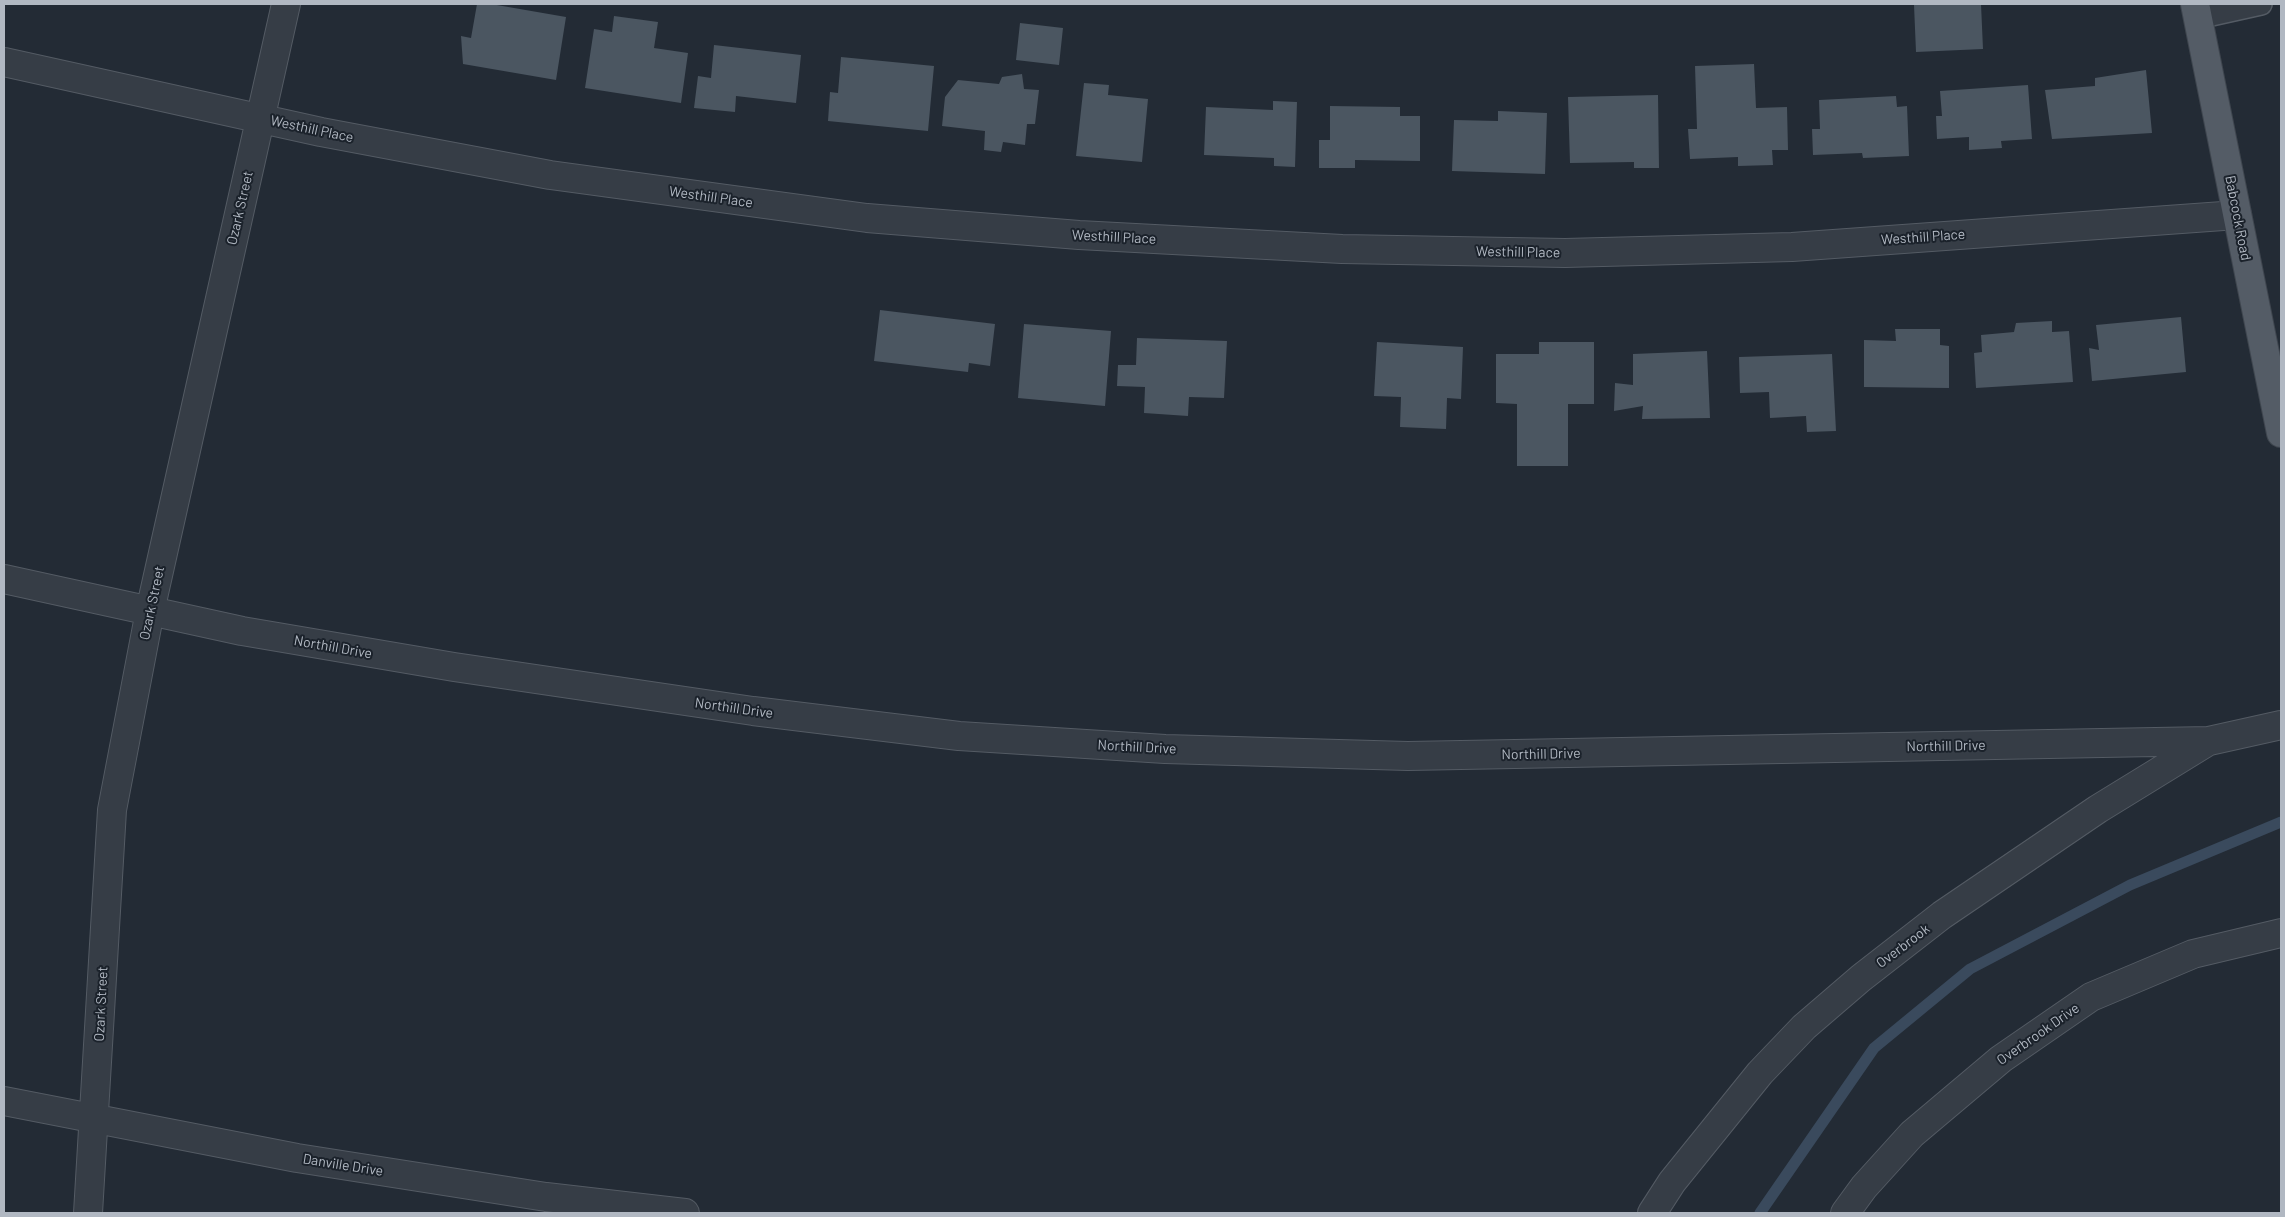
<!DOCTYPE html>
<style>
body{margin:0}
#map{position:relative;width:2285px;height:1217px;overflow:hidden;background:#232b35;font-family:Barlow,sans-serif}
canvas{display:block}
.frame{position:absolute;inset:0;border:5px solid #b1b8c2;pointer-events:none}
</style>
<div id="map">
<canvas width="2285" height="1217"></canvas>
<div class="frame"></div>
</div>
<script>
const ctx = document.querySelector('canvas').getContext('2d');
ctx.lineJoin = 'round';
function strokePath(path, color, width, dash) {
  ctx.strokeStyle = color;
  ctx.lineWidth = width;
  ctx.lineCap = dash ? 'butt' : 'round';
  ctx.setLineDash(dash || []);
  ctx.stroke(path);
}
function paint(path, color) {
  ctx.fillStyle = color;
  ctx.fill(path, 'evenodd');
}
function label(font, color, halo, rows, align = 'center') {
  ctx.font = font + ' Barlow,sans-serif';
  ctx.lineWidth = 4;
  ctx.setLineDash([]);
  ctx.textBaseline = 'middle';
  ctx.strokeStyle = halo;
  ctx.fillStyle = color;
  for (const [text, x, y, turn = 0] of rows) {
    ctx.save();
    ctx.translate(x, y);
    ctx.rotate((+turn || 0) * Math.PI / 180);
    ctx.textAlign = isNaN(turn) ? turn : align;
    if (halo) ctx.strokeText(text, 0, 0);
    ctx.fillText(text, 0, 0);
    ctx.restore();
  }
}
const stream = new Path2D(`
 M1760,1213L1874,1048L1970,969L2130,885L2281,822`);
const building = new Path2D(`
 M477,4H491L566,17L556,80L463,64L461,36L471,38Z
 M1935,4H1981L1983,49L1916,52L1914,5Z
 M614,16L658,22L654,48L688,53L681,103L585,88L594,29L612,32Z
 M1020,23L1063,28L1059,65L1016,60Z
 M714,45L801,55L796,103L736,96L735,112L694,108L698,76L711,78Z
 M841,57L934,66L928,131L828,121L830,92L838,93Z
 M1754,64L1756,108L1787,107L1788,150H1772L1773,165L1738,166V157L1690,159L1688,129H1697L1695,66Z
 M2146,70L2152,133L2052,139L2045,90L2095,86V78Z
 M1022,74L1024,89L1039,90L1035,124H1027L1025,145L1003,142L1001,152L984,150L985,131L942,126L945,97L958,80L999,84L1002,77Z
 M1084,83L1109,85L1108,95L1148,99L1142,162L1076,156Z
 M2028,85L2032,139L2001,141L2002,148L1969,150V137L1937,139L1936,116H1942L1940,91Z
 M1658,95L1659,168H1634V162L1570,163L1568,97Z
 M1896,96L1897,107L1907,106L1909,156L1863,158L1862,153L1813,155L1812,129H1820L1819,100Z
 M1273,101L1297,102L1295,167L1274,166V158L1204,155L1206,107L1273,110Z
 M1330,106L1400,107V116H1420V161L1355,160V168H1319V140H1330Z
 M1498,111L1547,113L1545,174L1452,171L1454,120L1498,121Z
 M880,310L995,324L990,366L969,363L968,372L874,361Z
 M2181,317L2186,372L2092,381L2089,348L2099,350L2096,325Z
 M2052,321V332L2069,331L2073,382L1976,388L1974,353L1982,352L1981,335L2014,332L2016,323Z
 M1024,324L1111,331L1105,406L1018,398Z
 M1895,329H1940V345L1949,346V388L1864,387V340L1896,341Z
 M1137,338L1227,341L1224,398L1189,397L1188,416L1144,413L1145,387L1117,386L1118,365H1136Z
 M1377,342L1463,347L1461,399L1447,398L1446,429L1400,427L1401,397L1374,396Z
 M1539,342H1594V404H1568V466H1517V404L1496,403V354H1539Z
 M1707,351L1710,418L1642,419L1643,406L1614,411L1615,383L1633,385V354Z
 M1832,354L1836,431L1807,432L1806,416L1770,418L1769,392L1740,393L1739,357Z`);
const lane = new Path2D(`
 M2198,18L2261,4`);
const street = new Path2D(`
 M4,62L321,132L550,175L867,218L1079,235L1342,249L1565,253L1792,247L2237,215
 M4,579L242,631L454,667L753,711L959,736L1165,749L1408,756L2209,741L2281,725
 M4,1101L297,1158L546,1197L685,1213
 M88,1213L112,810L150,611L286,4
 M1652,1213L1672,1182L1760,1073L1804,1027L1861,978L1942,915L2098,809L2207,742
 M1845,1213L1864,1187L1912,1134L2001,1059L2091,997L2193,954L2281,933`);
const primary = new Path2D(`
 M2195,4L2281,433`);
const streetNames = [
 ["Westhill Place",312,129,12],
 ["Westhill Place",711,197,8],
 ["Ozark Street",240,208,-77],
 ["Babcock Road",2238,218,79],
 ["Westhill Place",1114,237,3],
 ["Westhill Place",1923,237,-4],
 ["Westhill Place",1518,252,1],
 ["Ozark Street",152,603,-78],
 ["Northill Drive",333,647,10],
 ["Northill Drive",734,708,8],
 ["Northill Drive",1946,746,-1],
 ["Northill Drive",1137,747,3],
 ["Northill Drive",1541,754,-1],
 ["Overbrook",1903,946,-37],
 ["Ozark Street",101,1004,-87],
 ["Overbrook Drive",2038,1034,-35],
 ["Danville Drive",343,1165,9]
];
strokePath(stream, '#3a4a5d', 11);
paint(building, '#4b5661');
strokePath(lane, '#545b64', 24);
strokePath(street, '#545b64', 30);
strokePath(primary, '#3f464f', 30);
strokePath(lane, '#363d46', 21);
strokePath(street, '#363d46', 28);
strokePath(primary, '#545c66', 28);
label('14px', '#b1b8c2', '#1b222b', streetNames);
</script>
